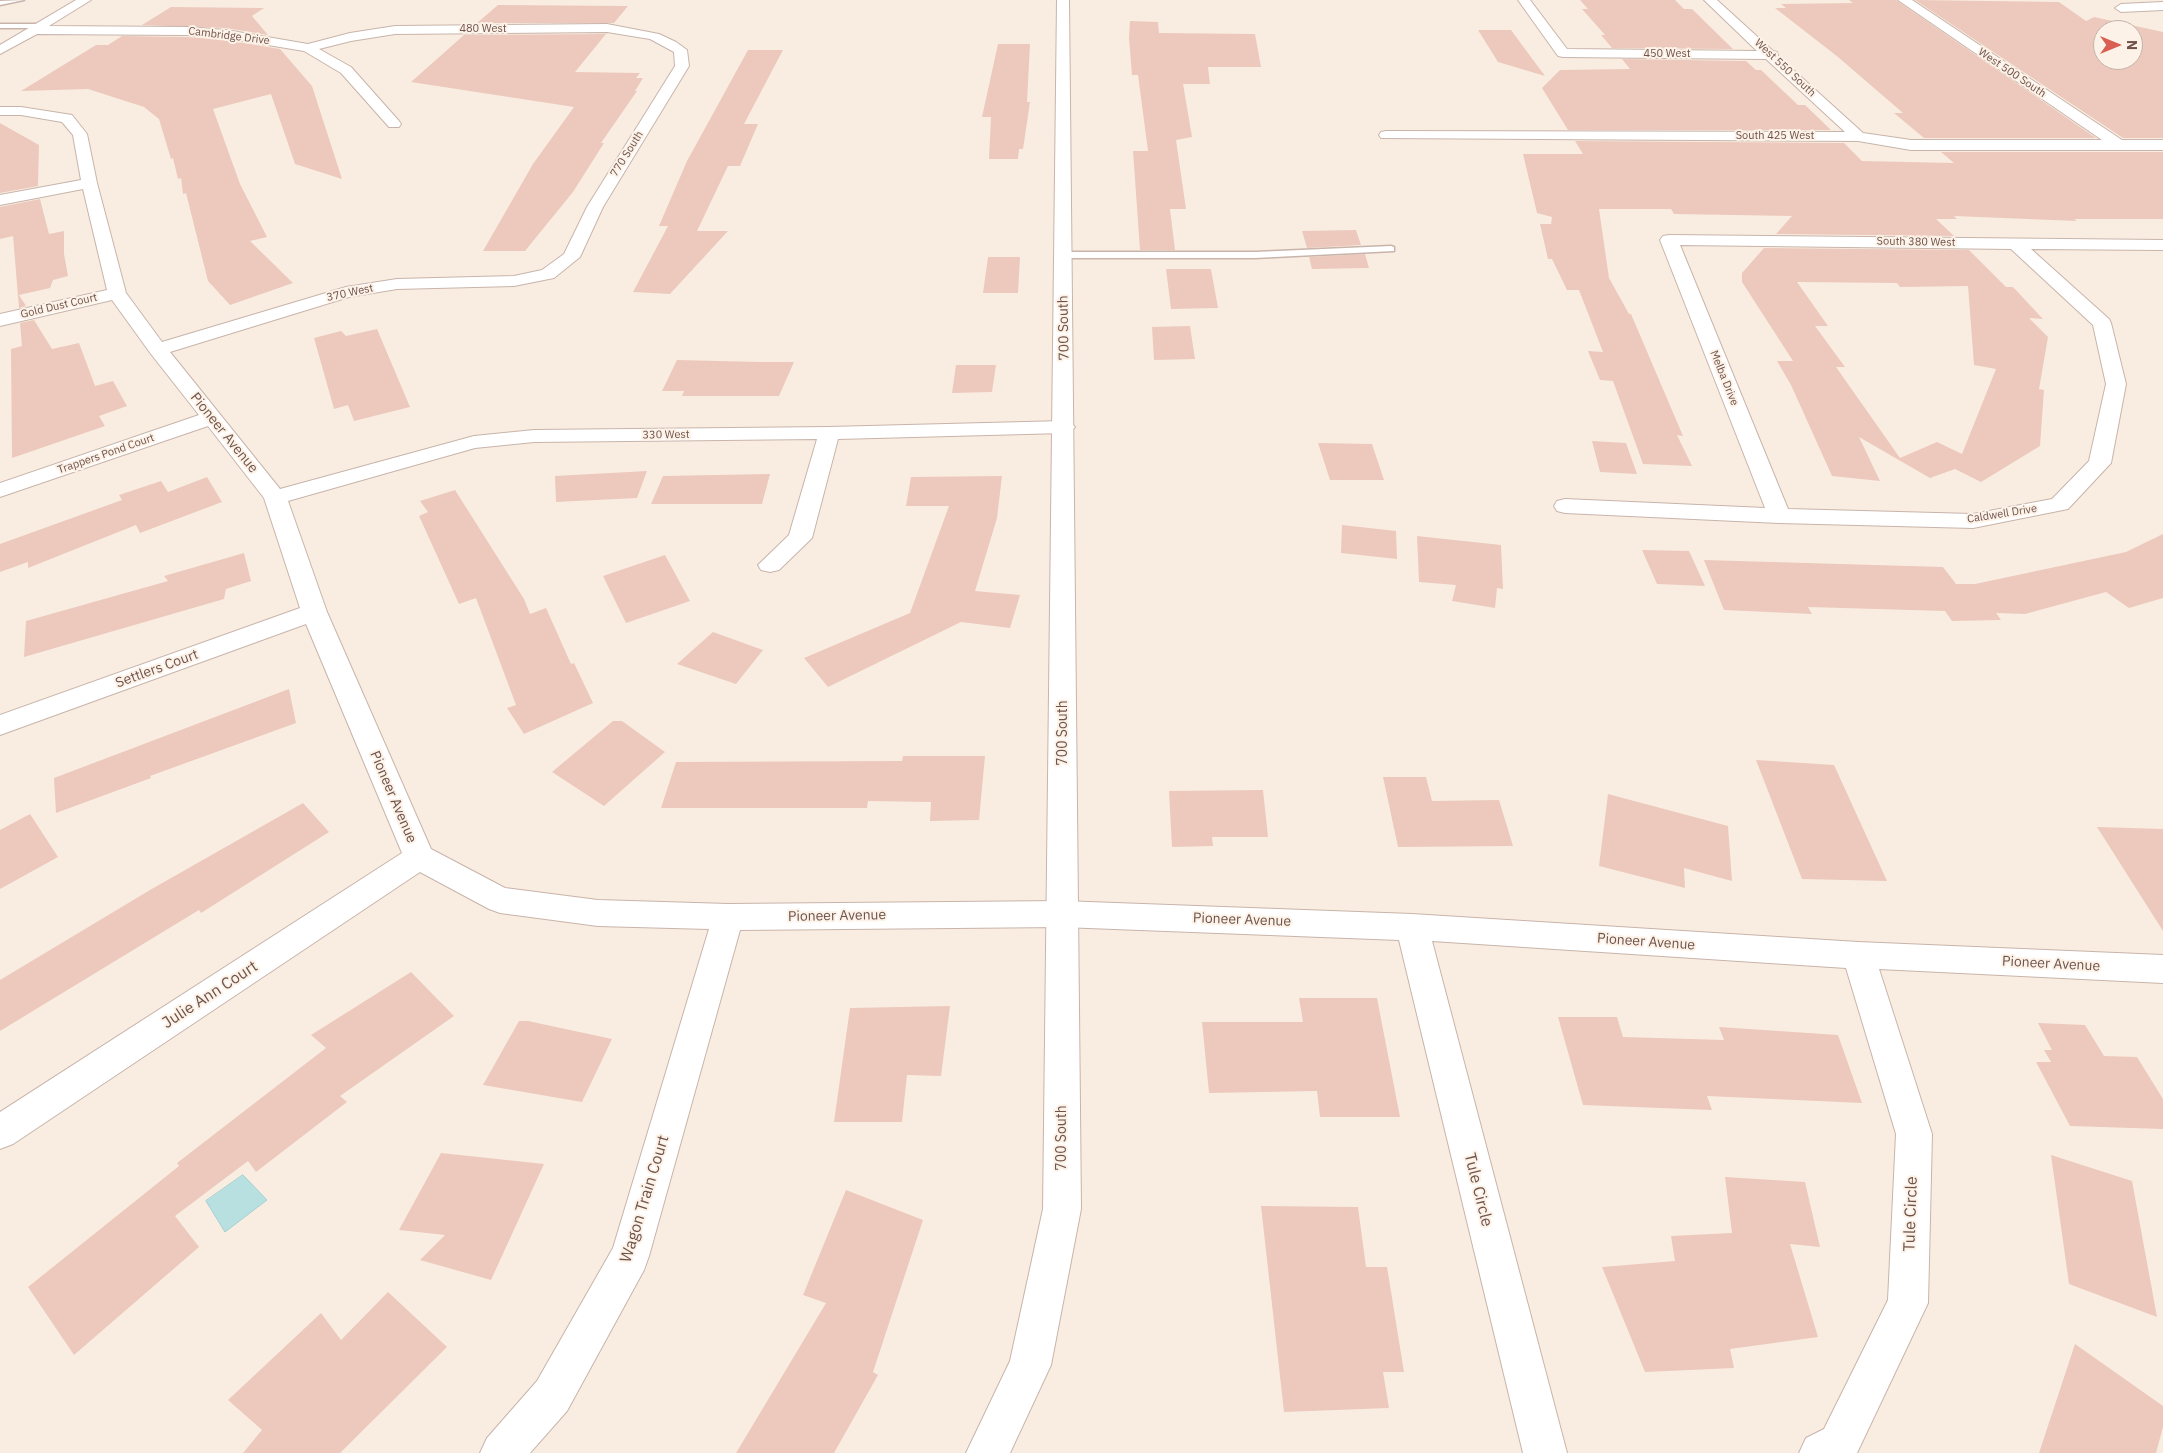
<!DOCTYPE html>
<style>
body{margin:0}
#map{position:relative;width:2163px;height:1453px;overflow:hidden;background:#f9ede2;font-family:"IBM Plex Sans",sans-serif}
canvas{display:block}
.north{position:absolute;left:2093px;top:20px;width:50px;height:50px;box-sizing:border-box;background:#fdf2e7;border:1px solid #c4b2a9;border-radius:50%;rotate:90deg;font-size:14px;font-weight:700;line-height:20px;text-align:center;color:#6e534b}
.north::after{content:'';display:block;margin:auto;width:18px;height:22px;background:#d85f52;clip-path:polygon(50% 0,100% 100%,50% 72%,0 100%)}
</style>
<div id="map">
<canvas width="2163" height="1453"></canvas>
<div class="north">N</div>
</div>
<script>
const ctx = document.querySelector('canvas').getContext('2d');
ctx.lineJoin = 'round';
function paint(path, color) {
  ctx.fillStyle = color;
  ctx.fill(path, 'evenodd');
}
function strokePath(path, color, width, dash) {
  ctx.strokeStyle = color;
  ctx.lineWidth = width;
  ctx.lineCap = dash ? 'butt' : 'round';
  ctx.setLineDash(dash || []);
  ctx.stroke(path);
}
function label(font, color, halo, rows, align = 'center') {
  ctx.font = font + ' "IBM Plex Sans",sans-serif';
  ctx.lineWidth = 4;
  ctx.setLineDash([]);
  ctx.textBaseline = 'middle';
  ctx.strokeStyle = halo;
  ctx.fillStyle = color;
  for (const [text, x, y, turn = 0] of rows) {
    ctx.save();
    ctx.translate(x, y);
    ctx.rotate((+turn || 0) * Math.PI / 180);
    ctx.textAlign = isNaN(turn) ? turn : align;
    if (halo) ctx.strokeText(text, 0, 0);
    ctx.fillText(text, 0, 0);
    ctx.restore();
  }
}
const water = new Path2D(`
 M243,1175L267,1200L225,1232L206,1201Z`);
const building = new Path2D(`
 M1580,0H1675L1684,9H1692L1733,49L1612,48L1601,35H1605L1582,9H1588Z
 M1849,0H1896L2096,138H1924L1894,113H1903L1838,57L1775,8H1786L1781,4L1853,3Z
 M1915,0L2059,2L2086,21L2094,17L2163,32V138H2123ZM2103,30H2133V60H2103Z
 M498,5L628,6L614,23H477Z
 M171,7L264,8L252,16L268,35L226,28L142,25Z
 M1130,21L1158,22L1159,33L1255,34L1261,67H1208L1210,84H1183L1192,137L1176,140L1186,209H1170L1175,250H1140L1133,151H1148L1138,75H1132L1129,38Z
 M1478,30H1511L1545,76L1498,62Z
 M606,34L575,72L640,73L636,78H643L635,91H637L601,143H604L573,192L525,251H483L533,164L574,107L411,82L464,35Z
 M122,36L186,37L226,40L280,49L312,86L342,179L295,164L271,94L213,109L240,184L267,237L250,241L293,283L230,305L208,281L186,193L183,194L181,178L178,179L173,158L171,159L159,119L144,107L88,89L21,91L96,45H108Z
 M998,44H1030L1027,102H1030L1023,149H1019L1018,159H989L991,117H982Z
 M748,50H783L744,124H758L740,166H728L697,231H728L670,294L633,292L668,226H659L687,161Z
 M1622,59L1746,61L1756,70H1761L1798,105H1805L1831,130H1568L1542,88L1560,70L1630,69Z
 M0,123L39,145L38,186L0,193Z
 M1575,141L1844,143L1862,161L1954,163L1941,152H2163V219H2074L2077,221L1954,216L1957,219H1936L1954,236L1776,234L1792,216L1674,214L1671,209H1599L1609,278L1629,314H1631L1683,436L1677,435L1692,466L1643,464L1613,381L1600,380L1588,351L1603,352L1579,290H1567L1552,259H1548L1540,224H1551L1552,217L1537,213L1523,154H1583Z
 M40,199L49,234L64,231V254L68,276L53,280L50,288L19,295L26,306L19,308L13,236L0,239V207Z
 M1356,230L1361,245L1307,248L1302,231Z
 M1764,248L1969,250L2006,287H2013L2043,319L2029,318L2048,337L2039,389L2044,390L2040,446L1981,482L1955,469L1930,478L1859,437L1880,481L1832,476L1791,385L1777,361H1793L1742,282V273ZM1797,282L1897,283L1900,287L1968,286L1974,365L1996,369L1962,454L1937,442L1900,458L1836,367H1845L1815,326H1828Z
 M1365,254L1369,268L1312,269L1309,257Z
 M988,257H1020L1018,293H983Z
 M1166,269H1211L1218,308L1171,309Z
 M34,320L52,349L79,343L95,386L113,381L127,406L99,416L105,426L12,458L11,349L22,346L20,323Z
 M1190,326L1195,359L1154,360L1152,327Z
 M377,329L410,407L354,421L348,405L334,409L314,338L341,331L346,336Z
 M677,360L761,362H794L779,396H682L684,391H662Z
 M956,365H996L992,392L952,393Z
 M1592,441L1626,443L1637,474L1600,472Z
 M1318,443L1372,444L1384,480H1330Z
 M647,471L637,498L556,502L555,476Z
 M770,474L762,504H651L663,476Z
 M1002,476L997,518L975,591L1020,595L1010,628L961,622L828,687L804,658L910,613L949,506H906L911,477Z
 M207,477L222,502L140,533L136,525L28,568V562L0,572V544L122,500L119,495L161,481L168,492Z
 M455,490L524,599L530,614L546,608L571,664L574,663L593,703L524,734L507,708L516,705L476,598L459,604L419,516L428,512L420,501Z
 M1342,525L1396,531L1397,559L1341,553Z
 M2163,534V598L2129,608L2106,592L2025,614L1996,613L2001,620L1952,621L1945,611L1808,607L1812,614L1724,610L1704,560L1943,567L1956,584H1975L2126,552Z
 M1417,536L1501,545L1503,589L1497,588L1495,608L1452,601L1456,585L1419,582Z
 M1642,550L1689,551L1705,586L1657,584Z
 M244,553L251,581L226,589L224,599L24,657L26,621L168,581L164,576Z
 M665,555L690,601L626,623L603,576Z
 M713,632L763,650L736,684L677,664Z
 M289,689L296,723L150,776L151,778L56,813L54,778Z
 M613,721H622L665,752L604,806L552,772Z
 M903,756H985L979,820L930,821L931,802L868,801L867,808H661L676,762L902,761Z
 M1756,760L1834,765L1887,881L1802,879Z
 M1383,777H1426L1432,801L1499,800L1513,846L1398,847Z
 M1263,790L1268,837H1212L1213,846L1172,847L1169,791Z
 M1608,794L1728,826L1732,881L1684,868L1685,888L1599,866Z
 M303,803L329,832L201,913L199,910L0,1031V980L150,890Z
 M30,814L58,857L0,889V830Z
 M2097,827L2163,829V931Z
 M411,972L454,1016L340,1096L347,1102L256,1172L248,1161L175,1216L199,1247L74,1355L28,1287L179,1166L177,1163L326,1048L311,1035Z
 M1299,998H1377L1400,1117H1320L1317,1091L1209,1093L1202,1022H1303Z
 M950,1006L941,1076L907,1075L902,1122H834L850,1008Z
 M1558,1017H1617L1623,1037L1724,1040L1719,1027L1838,1035L1862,1103L1707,1096L1712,1110L1583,1105Z
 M519,1021H528L612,1039L582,1102L483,1085Z
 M2038,1023L2085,1025L2104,1056L2137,1057L2163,1099V1129L2070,1126L2036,1062H2051L2044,1050H2052Z
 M441,1153L544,1164L491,1280L420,1260L445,1235L399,1230Z
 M2051,1155L2132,1181L2157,1317L2069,1284Z
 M1725,1177L1805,1182L1820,1247L1790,1244L1818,1337L1730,1349L1734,1368L1645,1372L1602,1267L1675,1261L1671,1236L1732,1233Z
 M846,1190L923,1220L873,1372L878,1375L834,1453H736L826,1303L803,1295Z
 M1261,1206L1358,1207L1366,1267H1387L1404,1372H1383L1389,1408L1284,1412Z
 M388,1292L447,1347L340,1453H243L262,1430L228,1400L321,1313L341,1340Z
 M2075,1344L2163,1406V1427L2156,1453H2039Z`);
const service = new Path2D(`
 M24,0L0,5V1Z
 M0,24H41L44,26L41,28H0Z
 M1391,246L1394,247V251L1255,258H1063L1058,255L1063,252H1255Z`);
const minor = new Path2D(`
 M76,0H91L49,26L186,27L226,30L308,44L350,33L395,26L607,24L659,34L676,42L687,50L689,66L603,207L580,257L554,278L514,286L397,289L349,297L170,352L280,489L474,436L534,430L829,427L1064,421L1071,423L1075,427L1071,431L1064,433L838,439L812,538L779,570L770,572L761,570L758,565L789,535L817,439L534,442L475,448L288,501L327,612L431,849L505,888L598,900L728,904L1062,901L1412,914L1858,942L2163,955V983L1879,969L1932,1134L1928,1303L1857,1453H1799L1806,1438L1824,1429L1888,1300L1896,1134L1846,968L1432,941L1567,1453H1523L1399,940L1062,927L740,930L649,1256L644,1270L567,1411L530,1453H480L487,1438L537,1381L613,1248L709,929L598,926L500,913L489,909L420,872L13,1144L0,1149V1112L402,853L306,624L0,735V715L300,608L264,498L208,426L0,497V483L199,415L151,354L112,300L0,326V314L107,290L83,189L0,205V195L81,180L73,135L62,122L21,115H0V107H21L72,115L87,134L97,183L126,293L162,342L346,287L397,279L514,276L542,270L564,254L587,207L675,66L674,52L650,39L607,32L395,34L351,41L319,49L351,67L399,121L401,124L399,127H389L341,73L304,51L226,38L186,35L37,34L0,54V45Z
 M1518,0H1530L1567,49L1757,51L1704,0H1717L1773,51L1777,52L1778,56L1863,133L1911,140H2102L1898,0H1912L2122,140H2163V150H1911L1858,141L1381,138L1379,135L1381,132L1386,131L1845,132L1766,59L1563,57L1558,56Z
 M2163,2V10L2121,12L2115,8L2121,4Z
 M1669,235L2163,240V250L2031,249L2109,319L2111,323L2126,384L2111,463L2068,509L1973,528L1779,523L1565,513L1557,511L1554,506L1557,501L1565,499L1765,508L1660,240L1663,236ZM1680,245L2011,249L2093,325L2106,384L2089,461L2052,499L1973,514L1788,509Z`);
const tertiary = new Path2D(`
 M1057,0H1069L1081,1209L1051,1365L1010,1453H966L1010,1361L1043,1209Z`);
const farStreetnames = [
 ["480 West",483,29],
 ["Cambridge Drive",229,36,7],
 ["450 West",1667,54],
 ["West 550 South",1785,68,43],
 ["West 500 South",2012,73,34],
 ["South 425 West",1775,136],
 ["770 South",627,154,-58],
 ["South 380 West",1916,242,1],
 ["370 West",350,293,-12],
 ["Gold Dust Court",59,306,-13],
 ["Melba Drive",1724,378,68],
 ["330 West",666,435,-1],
 ["Trappers Pond Court",106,454,-19],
 ["Caldwell Drive",2002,514,-9]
];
const streetNames = [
 ["700 South",1064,328,-91],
 ["Pioneer Avenue",224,433,51],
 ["Settlers Court",157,669,-20],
 ["700 South",1063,733,-90],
 ["Pioneer Avenue",393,797,67],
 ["Pioneer Avenue",837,916,-1],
 ["Pioneer Avenue",1242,920,2],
 ["Pioneer Avenue",1646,942,4],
 ["Pioneer Avenue",2051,964,3],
 ["700 South",1062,1138,-90]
];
const nearStreetnames = [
 ["Julie Ann Court",210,995,-33],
 ["Tule Circle",1478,1190,76],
 ["Wagon Train Court",645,1199,-73],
 ["Tule Circle",1911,1214,-88]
];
paint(water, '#b9e0e0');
strokePath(water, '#a0d0d1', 1);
paint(building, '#ecc9bc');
strokePath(service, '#c8b4aa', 3);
strokePath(minor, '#c8b4aa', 2);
strokePath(tertiary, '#c8b4aa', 2);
paint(service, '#fff');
paint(minor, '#fff');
paint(tertiary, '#fff');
label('11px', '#6e534b', '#fdf2e7', farStreetnames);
label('14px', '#6e534b', '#fdf2e7', streetNames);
label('16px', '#6e534b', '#fdf2e7', nearStreetnames);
</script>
